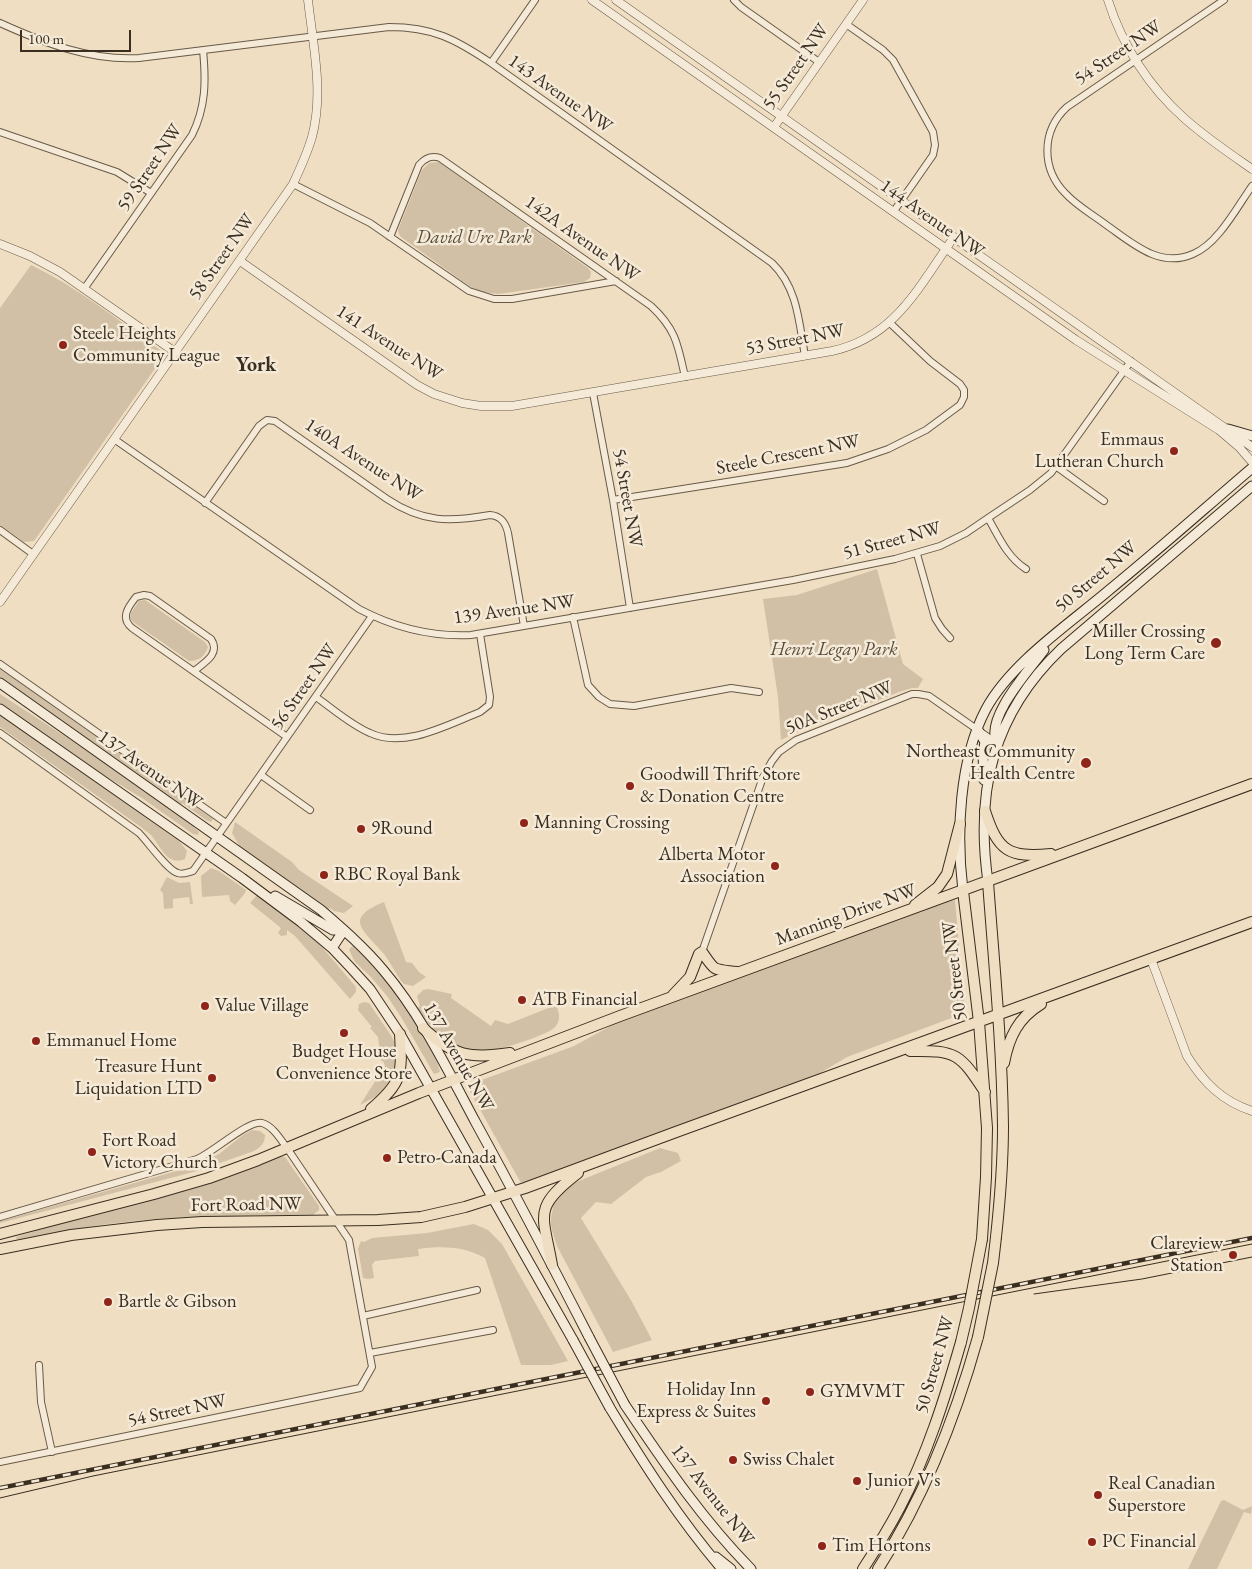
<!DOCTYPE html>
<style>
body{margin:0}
#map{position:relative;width:1252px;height:1569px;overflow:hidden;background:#f0dec2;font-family:"EB Garamond",serif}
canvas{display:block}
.scale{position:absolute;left:20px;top:30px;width:111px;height:22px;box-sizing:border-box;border:2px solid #392e20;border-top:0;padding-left:6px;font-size:15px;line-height:18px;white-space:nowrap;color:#392e20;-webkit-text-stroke:4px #f5ead7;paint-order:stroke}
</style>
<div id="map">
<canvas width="1252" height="1569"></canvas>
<div class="scale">100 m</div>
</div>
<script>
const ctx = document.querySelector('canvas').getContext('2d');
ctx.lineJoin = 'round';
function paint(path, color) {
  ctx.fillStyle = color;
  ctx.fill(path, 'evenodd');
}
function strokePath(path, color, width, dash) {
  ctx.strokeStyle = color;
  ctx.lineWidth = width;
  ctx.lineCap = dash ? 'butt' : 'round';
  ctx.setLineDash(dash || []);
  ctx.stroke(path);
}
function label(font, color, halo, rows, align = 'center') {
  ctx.font = font + ' "EB Garamond",serif';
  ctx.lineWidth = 5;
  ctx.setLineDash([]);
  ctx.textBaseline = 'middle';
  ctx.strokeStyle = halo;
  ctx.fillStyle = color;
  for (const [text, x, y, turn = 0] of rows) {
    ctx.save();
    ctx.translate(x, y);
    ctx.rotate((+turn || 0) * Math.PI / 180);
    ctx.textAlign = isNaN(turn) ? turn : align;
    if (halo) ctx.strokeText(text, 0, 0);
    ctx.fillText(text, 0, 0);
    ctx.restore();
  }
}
const green = new Path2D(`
 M439,162L588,268L591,272L590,278L584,282L498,294L483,292L469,286L401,237L399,234L398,230L422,170L429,163Z
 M31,265C77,287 118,320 160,350L161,360L34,541L24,542L0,525V308Z
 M877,569L903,664L923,679L918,688H912L899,692L799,731L781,740L778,697L763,599L797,595Z
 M145,600L205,642L208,647C205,656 199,661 189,661L133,622L130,618L131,613L139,601Z
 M0,669L213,819L211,822L206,820L182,803L181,805L0,677Z
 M0,694L77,744L186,820L199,832L198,835L193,834L142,798L97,771L0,703Z
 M0,715L179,841L187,851L185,859C167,867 160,845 151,835C148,832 144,830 141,827L0,727Z
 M235,822L292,862L299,870L353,906L344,913L334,911L330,908L328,910L240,847L232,833Z
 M211,868L219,871L246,890L245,893L235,905L230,901L229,895L202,897L201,876Z
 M167,877L179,883L190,882L193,904H190L189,897L173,899V908L164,909L163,893L160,890Z
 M257,895L316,940L356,987V992L350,999L295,936L287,930V935L281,936L278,933L281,928L250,903Z
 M955,900L965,1013L847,1057L815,1076L544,1177L521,1183L468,1088V1085L574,1046L618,1022L939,904Z
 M384,902L406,962L412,963L419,972L426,977L413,986L404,984L401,981C395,972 390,962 384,954C364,930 342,919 384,902Z
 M353,946L357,947C383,976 406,1006 426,1040C431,1050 438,1061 440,1072L434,1074L401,1017L387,996L371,977L355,962L349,950L351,947Z
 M428,989L452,994L451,998L491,1026L495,1020L508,1024L556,1005C559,1012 561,1019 556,1026C550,1035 496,1051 484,1052C477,1052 465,1050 458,1048C439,1041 428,1024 418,1008L420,1006L417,996L423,990Z
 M364,1002L369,1003L392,1037L397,1050L396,1076L377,1096L360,1105L385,1066L383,1061H381L378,1037L370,1028L372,1027L358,1010L359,1004Z
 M252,1130L260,1131L265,1135C265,1143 261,1147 254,1151L197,1171L0,1223V1221L194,1166L219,1154L243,1135Z
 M660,1148L678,1153L681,1161L661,1172L646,1177L611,1204L596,1202L581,1218L632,1302L652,1340L613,1352L557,1246C554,1236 550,1228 551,1218C552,1211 554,1208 552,1202L569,1185Z
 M278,1156L285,1157L319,1206V1210L313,1215C253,1216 193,1215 134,1221C94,1225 56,1232 17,1240L16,1237Z
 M474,1224L488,1230L502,1244L568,1361L551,1365H521L485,1258C463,1246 442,1246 418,1249L419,1256L375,1261L372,1265L374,1278L368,1279L363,1278L358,1249L361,1241L364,1242L372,1238L427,1233Z
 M1224,1500L1243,1510L1252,1506L1251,1514L1244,1512L1217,1569H1188L1221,1501Z`);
const minor = new Path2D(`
 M734,0L741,7L819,62
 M1224,0L1067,107C1041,131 1041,169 1066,194C1077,206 1092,214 1105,224C1131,242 1159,269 1193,254C1218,244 1237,207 1252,186
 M0,23C44,43 91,61 139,58L389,27C433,27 455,39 491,63L772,263C798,288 799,323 805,356
 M846,24L883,50L893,60L933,132L935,145L933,155L894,211
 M491,63L535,0
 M0,132L117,172L151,193
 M293,184L370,223L469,291L494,299H512L616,281
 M390,237L419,165C425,158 431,155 440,158L651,306C676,329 678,345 685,377
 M84,289L192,135C206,107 206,81 203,50
 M593,393L613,500L630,608
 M114,439L359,609C395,628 430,637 471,635L793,580L895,559L940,546L966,533L988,518L1030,490L1051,473L1131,361
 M1057,467L1104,501
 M613,500L847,463L888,449L926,430L960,405L964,397V390L960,384L930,361L890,323
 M205,503L259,426L267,420L275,421L387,499C423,523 450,522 490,515C502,516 506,524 508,533L524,626
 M988,518C999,537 1007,557 1026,569
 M0,530L33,554
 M917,554L935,618L942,629L950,638
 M573,617L588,685L599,697L610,704L634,706L731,688L759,692
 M0,664L226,823
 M194,671C204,663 221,654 211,639L150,596L144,595L136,597C128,607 120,618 132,628L287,737
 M316,697C333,709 351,725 370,733C404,749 447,725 480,712L489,705L490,697L480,634
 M0,733L139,833C148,842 168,871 178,873C182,875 189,872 193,871L372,616
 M261,775L310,810
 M702,952L763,777L772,761L779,752L796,740L912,694H918L929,696L998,744
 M0,1217L197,1159C214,1152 248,1120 262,1123C273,1126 281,1140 287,1148L349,1240L372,1367L360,1388L0,1462
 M363,1316L477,1290
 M370,1353L493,1330
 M39,1365L41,1402L52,1452`);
const tertiary = new Path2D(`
 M592,0L1076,340L1219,430L1239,447L1252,462
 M616,0L1252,447
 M1108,0C1122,45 1149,87 1184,118C1205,137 1229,153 1252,169
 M774,127L863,0
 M0,244L30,256L60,272L175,352
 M240,261L417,385L434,394L462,403L481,406H512L832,351C896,337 919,286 954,237
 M0,602L293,184C300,169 307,154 312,137C324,93 313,45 308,0
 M1151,959L1187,1056C1204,1083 1222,1101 1252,1111`);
const secondary = new Path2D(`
 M1228,429L1252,436
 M0,683L321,910C343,929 365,948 384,971C422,1016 448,1071 476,1123C515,1194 552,1265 589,1337
 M0,709L242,878L301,922L332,948L350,967L370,989L400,1034L573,1340
 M978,730L985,742L983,753L984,780
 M998,744C982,721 1030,669 1044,650
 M988,882C975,790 993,714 1061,649L1252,486
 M963,891C956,834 959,760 986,709C1011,663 1069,624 1108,591C1157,551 1204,509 1252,468
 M275,896L333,930H344
 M332,948L344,930
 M625,1405C665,1464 701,1518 751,1569
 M610,1408C644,1464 679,1519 722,1569
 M716,1557L731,1569`);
const primary = new Path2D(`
 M985,811C998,851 1008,858 1051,854
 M988,882C994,963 1002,1044 1003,1126C1003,1163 1000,1200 996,1237
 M963,891L979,1022L987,1128L986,1177L982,1239
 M915,905L938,887L947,874L960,824
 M673,995L690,977L699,954L702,952C716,972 712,969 737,972
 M423,1028C453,1056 470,1059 510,1053
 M910,1051C957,1050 960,1054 985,1092
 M1004,1063C1009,1037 1018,1018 1041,1004
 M371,1109C403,1082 402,1074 400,1034
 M0,1234L154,1194L209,1178L258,1160L419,1093L620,1016L1252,784
 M0,1249L71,1235L157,1225L202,1222L378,1220L421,1217L465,1207L525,1188L676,1132L1252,922
 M552,1265C543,1214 532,1208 578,1173
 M863,1569C876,1549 889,1528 900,1507C927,1455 945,1398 961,1342
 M878,1569C924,1498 955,1419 978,1337`);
const tram = new Path2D(`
 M1034,1294L1142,1279L1252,1257
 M0,1498L93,1476L1252,1244`);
const rail = new Path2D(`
 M0,1488L1252,1238`);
const secondaryBridge = new Path2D(`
 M589,1337L625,1405
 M573,1340L610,1408`);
const primaryBridge = new Path2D(`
 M978,1337L993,1263L996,1237
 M961,1342L969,1308L982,1239`);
const markers = [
 [63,345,5,"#8f2418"],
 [1174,451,5,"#8f2418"],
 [1216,643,6,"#8f2418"],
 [1086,763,6,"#8f2418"],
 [630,786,5,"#8f2418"],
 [524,823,5,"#8f2418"],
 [361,829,5,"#8f2418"],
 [775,866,5,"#8f2418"],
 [324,875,5,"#8f2418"],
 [522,1000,5,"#8f2418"],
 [205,1006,5,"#8f2418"],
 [344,1033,5,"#8f2418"],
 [36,1041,5,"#8f2418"],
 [212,1078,5,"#8f2418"],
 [92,1152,5,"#8f2418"],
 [387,1158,5,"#8f2418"],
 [1233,1255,5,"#8f2418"],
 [108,1302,5,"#8f2418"],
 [810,1392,5,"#8f2418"],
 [766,1401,5,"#8f2418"],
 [733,1460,5,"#8f2418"],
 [857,1481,5,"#8f2418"],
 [1098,1495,5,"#8f2418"],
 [1092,1542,5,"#8f2418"],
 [822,1546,5,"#8f2418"]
];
const streetNames = [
 ["54 Street NW",1118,53,-34],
 ["55 Street NW",796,67,-55],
 ["143 Avenue NW",560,94,35],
 ["59 Street NW",150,168,-56],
 ["144 Avenue NW",932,219,35],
 ["142A Avenue NW",582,239,35],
 ["58 Street NW",222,257,-55],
 ["53 Street NW",795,340,-11],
 ["141 Avenue NW",389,343,33],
 ["Steele Crescent NW",788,455,-11],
 ["140A Avenue NW",363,460,33],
 ["54 Street NW",627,498,80],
 ["51 Street NW",892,541,-15],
 ["50 Street NW",1096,577,-40],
 ["139 Avenue NW",514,610,-8],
 ["56 Street NW",304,687,-55],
 ["50A Street NW",839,708,-22],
 ["137 Avenue NW",150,770,35],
 ["Manning Drive NW",846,915,-20],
 ["50 Street NW",955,971,-97],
 ["137 Avenue NW",458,1057,60],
 ["Fort Road NW",246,1205,-1],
 ["50 Street NW",935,1365,-74],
 ["54 Street NW",177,1411,-12],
 ["137 Avenue NW",712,1495,52]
];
const parkNames = [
 ["David Ure Park",474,238],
 ["Henri Legay Park",834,650]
];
const poiNames = [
 ["Steele Heights",73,334],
 ["Community League",73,356],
 ["Emmaus",1164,440,"right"],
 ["Lutheran Church",1164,462,"right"],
 ["Miller Crossing",1205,632,"right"],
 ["Long Term Care",1205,654,"right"],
 ["Northeast Community",1075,752,"right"],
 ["Health Centre",1075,774,"right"],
 ["Goodwill Thrift Store",640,775],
 ["& Donation Centre",640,797],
 ["Manning Crossing",534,823],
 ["9Round",371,829],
 ["Alberta Motor",765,855,"right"],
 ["Association",765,877,"right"],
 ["RBC Royal Bank",334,875],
 ["ATB Financial",532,1000],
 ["Value Village",215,1006],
 ["Emmanuel Home",46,1041],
 ["Budget House",344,1052,"center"],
 ["Convenience Store",344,1074,"center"],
 ["Treasure Hunt",202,1067,"right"],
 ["Liquidation LTD",202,1089,"right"],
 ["Fort Road",102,1141],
 ["Victory Church",102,1163],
 ["Petro-Canada",397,1158],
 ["Clareview",1223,1244,"right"],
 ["Station",1223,1266,"right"],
 ["Bartle & Gibson",118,1302],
 ["Holiday Inn",756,1390,"right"],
 ["Express & Suites",756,1412,"right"],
 ["GYMVMT",820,1392],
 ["Swiss Chalet",743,1460],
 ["Junior V's",867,1481],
 ["Real Canadian",1108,1484],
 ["Superstore",1108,1506],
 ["PC Financial",1102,1542],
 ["Tim Hortons",832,1546]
];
const neighbourhoodNames = [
 ["York",256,366]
];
paint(green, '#d1c0a6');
strokePath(minor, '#675a48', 8);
strokePath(tertiary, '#675a48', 9);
strokePath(secondary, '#392e20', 11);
strokePath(primary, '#392e20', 12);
strokePath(minor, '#f5ead7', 6);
strokePath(tertiary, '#f5ead7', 8);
strokePath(secondary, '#f5ead7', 9);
strokePath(primary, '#f0dec2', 10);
strokePath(tram, '#392e20', 1);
strokePath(rail, '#392e20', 4.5);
strokePath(rail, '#f5ead7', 2.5, [8]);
strokePath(secondaryBridge, '#392e20', 11, []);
strokePath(primaryBridge, '#392e20', 12, []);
strokePath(secondaryBridge, '#f5ead7', 9);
strokePath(primaryBridge, '#f0dec2', 10);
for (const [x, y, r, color] of markers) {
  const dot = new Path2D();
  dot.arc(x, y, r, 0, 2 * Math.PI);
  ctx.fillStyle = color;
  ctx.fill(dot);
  strokePath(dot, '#f5ead7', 2);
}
label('19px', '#392e20', '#f5ead7', streetNames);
label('italic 19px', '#574b3b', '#f5ead7', parkNames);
label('19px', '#392e20', '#f5ead7', poiNames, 'left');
label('bold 20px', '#392e20', '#f5ead7', neighbourhoodNames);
</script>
